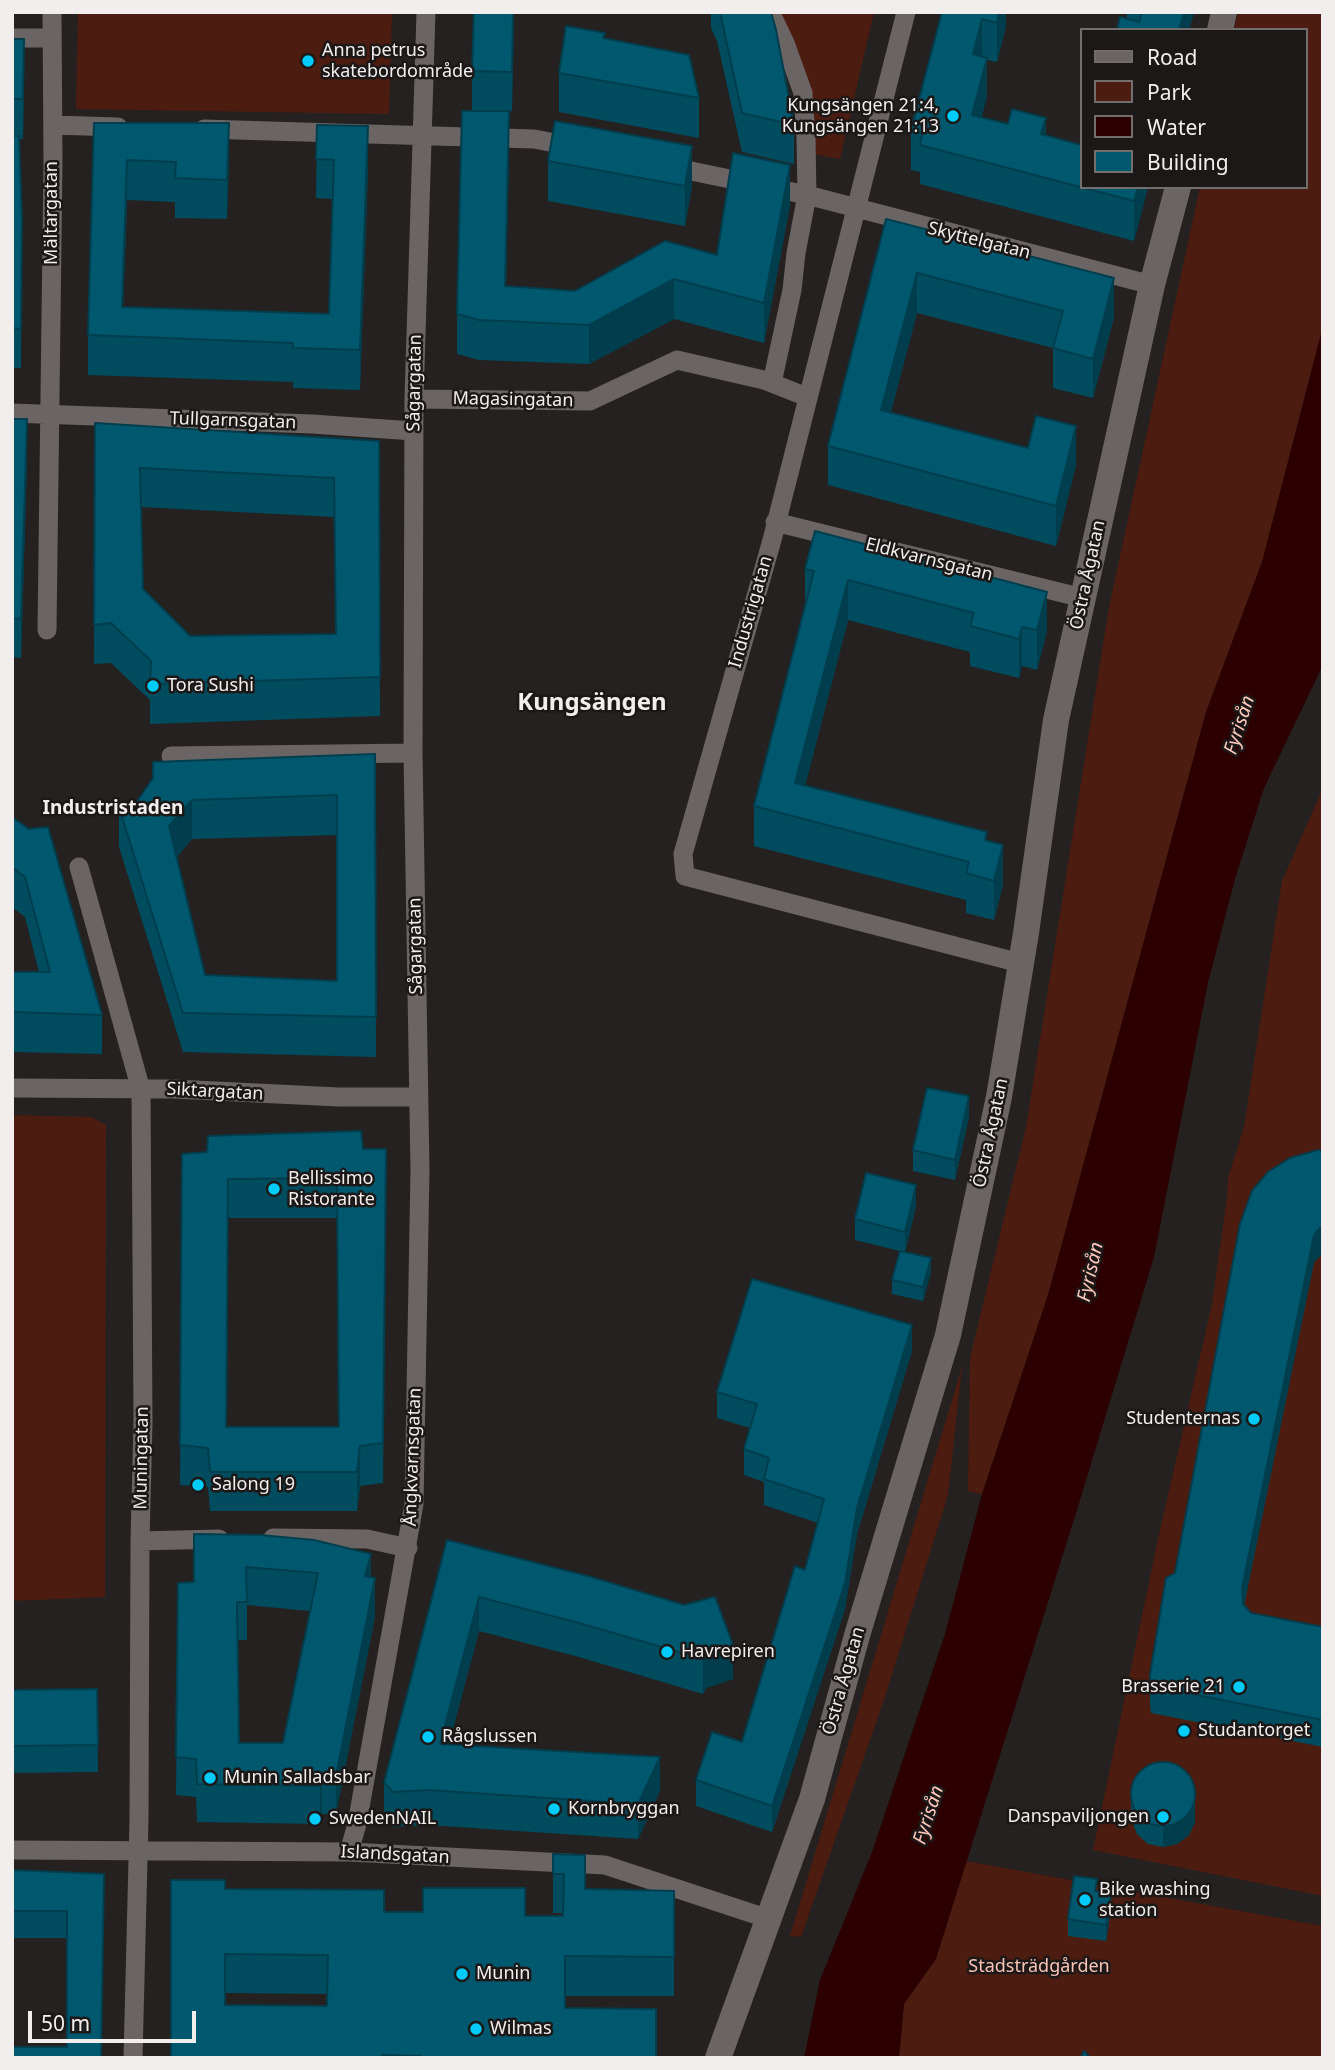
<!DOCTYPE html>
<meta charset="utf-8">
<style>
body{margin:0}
#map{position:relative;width:1335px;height:2070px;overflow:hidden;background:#252120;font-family:"Noto Sans",sans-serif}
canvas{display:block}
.frame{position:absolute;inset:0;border:14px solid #f2eeee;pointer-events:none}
.legend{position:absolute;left:1080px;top:28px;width:228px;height:161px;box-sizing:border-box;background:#1c1817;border:2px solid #726e6d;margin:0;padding:9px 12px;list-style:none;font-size:21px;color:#f2eeee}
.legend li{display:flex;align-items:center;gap:14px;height:35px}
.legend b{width:35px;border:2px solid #726e6d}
.scale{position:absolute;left:28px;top:2011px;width:168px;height:32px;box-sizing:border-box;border:4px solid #f2eeee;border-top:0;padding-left:9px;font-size:21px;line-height:24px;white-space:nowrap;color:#f2eeee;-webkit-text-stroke:5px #1c1817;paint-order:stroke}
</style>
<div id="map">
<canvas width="1335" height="2070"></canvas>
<div class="frame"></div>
<ul class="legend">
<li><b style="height:9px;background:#6a6564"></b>Road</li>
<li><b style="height:19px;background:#4d1c10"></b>Park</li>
<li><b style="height:19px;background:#2c0000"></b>Water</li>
<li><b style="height:19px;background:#00586e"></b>Building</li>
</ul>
<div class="scale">50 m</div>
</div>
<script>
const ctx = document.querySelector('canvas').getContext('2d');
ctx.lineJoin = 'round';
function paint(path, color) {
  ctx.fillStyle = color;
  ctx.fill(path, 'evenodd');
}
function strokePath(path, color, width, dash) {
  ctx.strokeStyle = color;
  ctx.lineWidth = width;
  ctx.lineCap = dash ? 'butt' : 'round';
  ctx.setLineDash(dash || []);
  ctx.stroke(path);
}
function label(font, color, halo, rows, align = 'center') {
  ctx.font = font + ' "Noto Sans",sans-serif';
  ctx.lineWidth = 5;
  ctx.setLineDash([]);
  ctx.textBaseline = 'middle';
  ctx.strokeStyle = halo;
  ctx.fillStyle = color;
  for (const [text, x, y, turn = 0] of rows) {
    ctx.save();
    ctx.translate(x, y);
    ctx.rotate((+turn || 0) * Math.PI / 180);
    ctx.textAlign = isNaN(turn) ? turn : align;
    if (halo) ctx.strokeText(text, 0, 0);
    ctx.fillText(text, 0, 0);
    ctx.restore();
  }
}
const green = new Path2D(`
 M78,12H392L389,114L76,109Z
 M774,12H874L840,159L802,152L789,45Z
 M1238,12H1323V326L1262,562L1206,712L1048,1295L982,1494L968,1491L970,1358L1026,1127L1109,607L1200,187H1305V30H1234Z
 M1323,788V1896L1093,1850L1159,1534L1212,1304L1227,1198L1228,1178L1244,1127L1282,881Z
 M12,1115L91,1117L106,1125L105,1597L12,1601Z
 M962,1367L948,1495L884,1700L801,1937L790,1936Z
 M966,1861L1323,1926V2058H899L904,2004L936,1959Z`);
const water = new Path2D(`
 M1323,326V665L1264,788L1235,879L1208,983L1154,1257L1076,1513L936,1959L904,2004L899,2058H804L820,1980L872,1852L945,1634L982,1494L1048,1295L1206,712L1262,562Z`);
const street = new Path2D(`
 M770,12L785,43L803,93L806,138L807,195L796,253L792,290L772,383
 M906,12L772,540L683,854L685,876L1020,963
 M12,38H52
 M53,125L118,127
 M204,129L534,139L576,147
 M667,166L807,195L1152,285
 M414,399L590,401L677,360L764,380L807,397
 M12,413L312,424L414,431
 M775,522L1083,598
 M47,630L53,162L52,12
 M171,756L413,753
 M79,867L141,1090L143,1422L140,1541L139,1820L133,2058
 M12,1088L174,1089L339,1097H418
 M273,1538L367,1539L408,1548
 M140,1541L219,1539
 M12,1850L349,1852L605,1865L769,1919
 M349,1852L357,1824L414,1504L420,1169L413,753L414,399L426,12`);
const secondary = new Path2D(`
 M1220,30L1224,12
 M718,2058L812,1799L858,1632L948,1335L999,1097L1026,933L1056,720L1152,285L1178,187`);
const wall = new Path2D(`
 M514,12L512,111H472V71Z
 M711,12H771L794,125V164L742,152L717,41L711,28Z
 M942,12H1006V26L997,62L987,60V97L981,117L1046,135L1148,187L1134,241L920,184V172L911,170V130Z
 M1127,12H1194L1189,30H1117L1127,19Z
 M605,38L699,98V138L559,112V73Z
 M12,39L24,79L23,139H19L22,220L21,368H12Z
 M94,123L229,163L227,219L175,218V202L127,200L123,307L329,314L332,199L316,198L317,125L368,166L360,390L293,388V382L88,375V335Z
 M509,151L506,286L575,291L717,255L790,205L764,343L674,319L589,364L479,360L457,354V314Z
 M548,161L692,186L685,226L548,201Z
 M886,219L1114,317L1093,398L1053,388V348L917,313L891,412L1076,465L1056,546L828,485V446Z
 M12,419L27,459L21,658L12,657Z
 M95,423L379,441L380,716L150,724V700L111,663L94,664ZM141,507L334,517L336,634L190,636L143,589Z
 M805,569L1047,631L1037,670L1022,666L1019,678L970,666V652L848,620L805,786L987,841L1003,885L994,920L966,913V900L754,846V806L805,606Z
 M375,754L376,1057L183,1052L119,847V807L136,803L153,779V762ZM337,835V981L205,975L177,857L192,839Z
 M12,817L29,829L102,1015V1054L12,1052V972H39L25,917L12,907Z
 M969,1117L955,1180L913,1171V1150Z
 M386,1149L383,1483L360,1486L357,1511H210L208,1487L180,1485L182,1154ZM228,1218H337L338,1427H227Z
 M1323,1151V1253L1314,1262L1244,1605L1251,1613L1323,1627V1747L1151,1713L1150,1703V1675L1175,1573Z
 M916,1206L905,1252L931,1272L923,1301L892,1294V1280L900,1251L855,1240V1219Z
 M912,1351L857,1534L845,1609L772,1832L696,1806V1780L742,1742L805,1570L818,1523L764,1505V1482L744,1475V1449L750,1428L717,1418V1392Z
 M194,1534L371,1577L375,1616L336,1814H322L320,1824L197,1822L196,1797L176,1795L178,1583L194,1582ZM247,1605L310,1611L283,1743H239L238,1640H247Z
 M447,1540L591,1577L733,1679L706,1688L703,1694L579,1657L479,1631L449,1744L660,1791L638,1839L428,1825L393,1827L384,1817V1783Z
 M97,1689L98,1772L12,1773V1690Z
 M1131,1798L1195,1822L1189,1835L1177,1844L1163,1847L1148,1844L1137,1834L1131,1819Z
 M553,1854L585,1889L674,1891V1996H565V2008L656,2058H171L225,1889L384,1912L525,1916H563V1913H553ZM225,1993L327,1994V2006L225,2005Z
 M12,1870L104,1901L101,2058H12L67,2047V1938H12Z
 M1097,1891L1111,1909L1106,1941L1068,1936V1919Z`);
const shadedWall = new Path2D(`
 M513,12H514L512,111V72Z
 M999,12H1006V26L997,62V23Z
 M1184,12H1194L1189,30H1179Z
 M982,19V59L973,54Z
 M24,39V79L23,139V99Z
 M987,58V97L972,154V115Z
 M509,111V151L505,326V286Z
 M1046,118V157L1041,134Z
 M229,123V163L227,219V180Z
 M368,126V166L360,390V350Z
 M692,146V186L685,226V186Z
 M127,160V200L122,337V307Z
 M790,165V205L764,343V303Z
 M1138,187H1148L1134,241V201Z
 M917,273V313L881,449V410Z
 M1114,278V317L1093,398V359Z
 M674,279V319L589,364V325Z
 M27,419V459L21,658V619Z
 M1076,426V465L1056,546V506Z
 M848,580V620L797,817L795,783Z
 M1047,592V631L1037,670V630Z
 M1022,627V666L1019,678V639Z
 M192,800V839L169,866V826Z
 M1003,845V885L994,920V881Z
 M969,1096V1117L955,1180V1160Z
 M916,1185V1206L905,1253V1232Z
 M1323,1225V1253L1314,1262L1242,1616V1588L1314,1235Z
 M931,1258V1272L923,1301V1287Z
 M912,1325V1351L857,1534L845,1609L772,1832V1806L857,1508Z
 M360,1446V1486L357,1511V1472Z
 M371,1554V1593L365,1576Z
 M375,1578V1616L336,1814V1776Z
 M479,1597V1631L440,1778V1744Z
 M733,1645V1679L706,1688L703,1694V1659L706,1653Z
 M660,1757V1791L638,1839V1804Z
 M322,1776V1814L320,1824V1786Z
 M1195,1801V1822L1189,1835L1177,1844L1163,1847V1827Z
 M1111,1893V1909L1106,1941V1925Z`);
const building = new Path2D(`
 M474,12H513L512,72L472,71Z
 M720,12H771L776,30L794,125L742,113Z
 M942,12H999L997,23L982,19L973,54L987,58L972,115L1008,124L1012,109L1046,118L1041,134L1081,145V187H1138L1134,201L920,145L922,134L911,130Z
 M1142,12H1184L1179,30H1117L1120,17L1139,22Z
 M566,26L605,33L603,38L689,55L699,98L559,73Z
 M12,39H24L23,99H12Z
 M462,111H509L505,286L575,291L665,241L717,255L733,153L790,165L764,303L674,279L589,325L479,320L457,314Z
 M555,121L692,146L685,186L548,161Z
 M94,123H229L227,180L175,178L176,162L127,160L122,307L329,314L334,160L316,159L317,125L368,126L360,350L293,348V343L88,335Z
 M12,136H19L22,220L21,329L12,328Z
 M886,219L1114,278L1093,359L1053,348L1063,311L917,273L881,410L1028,448L1036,416L1076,426L1056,506L828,446Z
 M12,419H27L21,619L12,618Z
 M95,423L379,441L380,677L150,684L151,661L111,623L94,625ZM140,468L334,478L336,634L190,636L143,589Z
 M815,531L1047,592L1037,630L1022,627L1019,639L970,626L974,613L848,580L795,783L987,832L985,840L1003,845L994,881L966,873L969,862L754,806L814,571L805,569Z
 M375,754L376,1017L183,1013L119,807L136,803L153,778V762ZM337,795V981L205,975L169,826L192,800Z
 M12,817L29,829L48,827L102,1015L12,1012V972H50L25,877L12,867Z
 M927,1088L969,1096L955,1160L913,1150Z
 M361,1131L363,1149H386L383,1443L360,1446L357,1472H210L208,1448L180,1445L182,1154L207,1152L208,1136ZM337,1178L339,1427H226L228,1179Z
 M1318,1150L1323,1151V1225L1314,1235L1242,1588L1243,1604L1251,1613L1323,1627V1720L1151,1686L1150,1675L1166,1578L1175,1573L1240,1224L1252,1191L1268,1172L1290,1158Z
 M866,1173L916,1185L905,1232L855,1219Z
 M900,1251L931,1258L923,1287L892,1280Z
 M752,1279L912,1325L857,1508L845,1583L772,1806L696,1780L712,1732L742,1742L795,1566L805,1570L824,1499L764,1479L769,1458L744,1449L757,1404L717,1392Z
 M194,1534L260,1535L314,1540L371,1554L365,1576L375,1578L336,1776H322L320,1786L197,1784L196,1759L176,1757L178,1583L194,1582ZM246,1567L318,1573L283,1743H239L237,1602H247Z
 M447,1540L591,1577L684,1605L715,1597L733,1645L706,1653L703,1659L579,1623L479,1597L440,1744L660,1757L638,1804L428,1790L393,1792L384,1783Z
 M97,1689L98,1745L12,1746V1690Z
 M1131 1794a32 32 0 1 1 64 0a32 32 0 1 1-64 0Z
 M553,1854L585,1855V1889L674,1891V1957L565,1956V2008L656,2009V2058H421V2056L382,2055V2058H171V1880H225V1889L384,1890V1912H423V1888H525V1916H563L564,1874H553ZM225,1954L328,1955L327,2006L225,2005Z
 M12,1870L104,1874L101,2058H12V2047H67V1911H12Z
 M1074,1876L1097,1879L1095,1891L1111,1893L1106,1925L1068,1919Z
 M1084,2051L1090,2058H1081Z`);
const markers = [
 [308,61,7,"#00cbf9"],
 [953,116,7,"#00cbf9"],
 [153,686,7,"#00cbf9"],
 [274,1189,7,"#00cbf9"],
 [1254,1419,7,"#00cbf9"],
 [198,1485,7,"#00cbf9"],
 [667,1652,7,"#00cbf9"],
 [1239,1687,7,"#00cbf9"],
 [1184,1731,7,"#00cbf9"],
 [428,1737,7,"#00cbf9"],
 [210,1778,7,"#00cbf9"],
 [554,1809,7,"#00cbf9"],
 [1163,1817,7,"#00cbf9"],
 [315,1819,7,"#00cbf9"],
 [1085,1900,7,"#00cbf9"],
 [462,1974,7,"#00cbf9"],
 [476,2029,7,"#00cbf9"]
];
const poiNames = [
 ["Anna petrus",322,51],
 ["skatebordområde",322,72],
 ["Kungsängen 21:4,",939,106,"right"],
 ["Kungsängen 21:13",939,127,"right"],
 ["Tora Sushi",167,686],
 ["Bellissimo",288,1179],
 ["Ristorante",288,1200],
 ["Studenternas",1240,1419,"right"],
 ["Salong 19",212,1485],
 ["Havrepiren",681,1652],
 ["Brasserie 21",1225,1687,"right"],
 ["Studantorget",1198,1731],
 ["Rågslussen",442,1737],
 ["Munin Salladsbar",224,1778],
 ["Kornbryggan",568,1809],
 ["Danspaviljongen",1149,1817,"right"],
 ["SwedenNAIL",329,1819],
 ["Bike washing",1099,1890],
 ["station",1099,1911],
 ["Munin",476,1974],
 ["Wilmas",490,2029]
];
const streetNames = [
 ["Mältargatan",52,213,-90],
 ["Skyttelgatan",979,241,14],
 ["Sågargatan",415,383,-89],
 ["Magasingatan",513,400,1],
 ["Tullgarnsgatan",233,421,2],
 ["Eldkvarnsgatan",929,560,14],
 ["Östra Ågatan",1088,575,-78],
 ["Industrigatan",751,612,-74],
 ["Sågargatan",416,946,-91],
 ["Siktargatan",215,1092,3],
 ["Östra Ågatan",991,1133,-78],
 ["Ångkvarnsgatan",413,1457,-88],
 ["Muningatan",142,1458,-89],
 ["Östra Ågatan",844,1681,-74],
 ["Islandsgatan",395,1855,3]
];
const parkNames = [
 ["Stadsträdgården",1039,1967]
];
const waterNames = [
 ["Fyrisån",1240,725,-72],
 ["Fyrisån",1091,1272,-77],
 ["Fyrisån",929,1815,-72]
];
const neighbourhoodNames = [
 ["Industristaden",113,809]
];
const districtNames = [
 ["Kungsängen",592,703]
];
paint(green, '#4d1c10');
paint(water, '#2c0000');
strokePath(street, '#6a6564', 19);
strokePath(secondary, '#6a6564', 26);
paint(wall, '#004c5f');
paint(shadedWall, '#003e4d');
paint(building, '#00586e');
strokePath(building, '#003e4d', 2);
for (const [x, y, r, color] of markers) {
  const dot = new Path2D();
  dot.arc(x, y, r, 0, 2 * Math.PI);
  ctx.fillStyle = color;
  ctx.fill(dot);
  strokePath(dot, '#1c1817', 2.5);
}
label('18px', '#f2eeee', '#1c1817', poiNames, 'left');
label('18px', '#f2eeee', '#1c1817', streetNames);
label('18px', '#fac3b6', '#1c1817', parkNames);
label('italic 19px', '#ffc8ba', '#1c1817', waterNames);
label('bold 19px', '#f2eeee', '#1c1817', neighbourhoodNames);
label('bold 24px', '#f2eeee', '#1c1817', districtNames);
</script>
